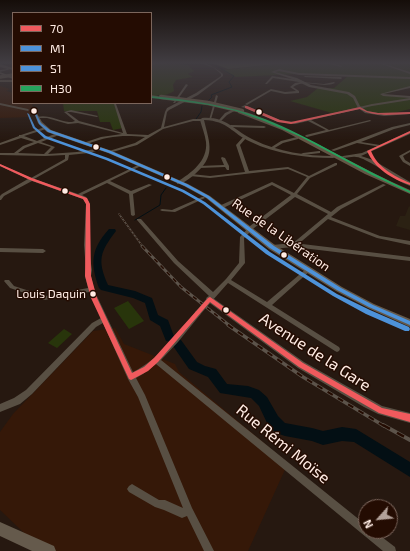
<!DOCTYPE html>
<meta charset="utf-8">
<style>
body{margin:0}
#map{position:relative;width:410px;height:551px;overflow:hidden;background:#261810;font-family:"Exo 2",sans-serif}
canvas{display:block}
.legend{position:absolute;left:12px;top:12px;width:140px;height:92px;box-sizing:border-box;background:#240c02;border:1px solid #7c665c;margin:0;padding:5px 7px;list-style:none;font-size:12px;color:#ffece4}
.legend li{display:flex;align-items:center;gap:8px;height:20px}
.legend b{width:20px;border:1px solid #7c665c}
.north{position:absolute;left:358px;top:499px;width:40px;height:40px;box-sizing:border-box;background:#240c02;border:1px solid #7c665c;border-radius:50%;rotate:243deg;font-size:11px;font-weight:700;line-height:16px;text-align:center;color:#ffece4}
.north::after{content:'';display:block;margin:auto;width:14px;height:18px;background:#b3a29a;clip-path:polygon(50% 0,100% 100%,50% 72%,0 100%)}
</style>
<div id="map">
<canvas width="410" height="551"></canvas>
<ul class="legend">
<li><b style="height:5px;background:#f05a5d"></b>70</li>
<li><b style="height:5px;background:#4d92d9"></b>M1</li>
<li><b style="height:5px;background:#4d92d9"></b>S1</li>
<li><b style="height:5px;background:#26a35d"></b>H30</li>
</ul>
<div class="north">N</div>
</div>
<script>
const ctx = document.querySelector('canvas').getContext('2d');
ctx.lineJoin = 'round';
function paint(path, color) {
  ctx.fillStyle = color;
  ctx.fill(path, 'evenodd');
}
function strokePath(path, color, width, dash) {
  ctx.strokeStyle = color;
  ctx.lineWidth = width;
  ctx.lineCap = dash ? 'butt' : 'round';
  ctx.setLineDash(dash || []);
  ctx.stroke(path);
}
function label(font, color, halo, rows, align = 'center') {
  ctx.font = font + ' "Exo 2",sans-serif';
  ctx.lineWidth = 3;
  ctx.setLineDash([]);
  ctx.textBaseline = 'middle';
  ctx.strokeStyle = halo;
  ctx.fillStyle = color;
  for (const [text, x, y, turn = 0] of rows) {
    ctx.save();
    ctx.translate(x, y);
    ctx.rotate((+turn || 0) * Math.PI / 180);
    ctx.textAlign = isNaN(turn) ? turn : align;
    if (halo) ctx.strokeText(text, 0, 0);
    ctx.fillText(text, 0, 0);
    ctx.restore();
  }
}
const built = new Path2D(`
 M0,86L10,89L6,91L13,93V103H32L33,110L29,117L0,118Z
 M115,328L124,344L175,364L179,372L288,463L248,551H43L0,510V432L13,414L93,331Z`);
const education = new Path2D(`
 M409,206L410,207V230L396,226L400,216H405Z`);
const green = new Path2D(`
 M151,63L188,65L194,71L188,74L193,77L176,80L173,85L174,91C169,94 165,96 158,95L155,98H151Z
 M288,63H410V87L382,95L410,98V109L385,115L371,113L357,108L332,113L290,101L307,97L318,88H334L348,76L297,74L236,77L222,70Z
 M63,103H114L123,128L113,130L110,122H100L97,111H64Z
 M128,301L144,321L129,329L114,308Z
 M64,329L72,334L57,348L48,343Z`);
const forest = new Path2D(`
 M212,63H288L228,69Z`);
const stream = new Path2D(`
 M208,101L212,97L211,95L232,87L229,82L234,76L211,63
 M196,119L201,112L202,106
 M135,220L160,205L161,195L166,188`);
const river = new Path2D(`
 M109,229H115L116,231C100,252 97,260 108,285L135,291L152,298L158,315L168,320L175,339L181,340L197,362L205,366L216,369L227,384L248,386L259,390L267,397L278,416L285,423L312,428L323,431L342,427L356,429L410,462V477L354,442L342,441L323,445L312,441L285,436L276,433L268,425L259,406L251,398L220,393L208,377L189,369L173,346L172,342L166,341L160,326L150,320L145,303L133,298L101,290L99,288C90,263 91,249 109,229Z`);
const minor = new Path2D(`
 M153,63H155L151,66V64Z
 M201,63C209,64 216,68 223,74V76L198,95L169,110L167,112L164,127L193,119H203V121H193L163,129L137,145L109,153V151L135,143L145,137C122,135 109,136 87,144L85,143L86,142L101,137L122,134L78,123L68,124L47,118H38L37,117C48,114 58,121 69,122C71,122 73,122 75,121L64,112L71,110L98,116L97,117L71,112H67L79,121L123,133L114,104L115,103L116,104L127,134L148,135L161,128L165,112L167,108L196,93L221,76V74L214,68Z
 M327,63H330L342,66L341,67Z
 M379,63H381L410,72V74Z
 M0,65L11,69L0,72V70L7,69L0,67Z
 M272,76L299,80L300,81L299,82L273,78L267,84H265Z
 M305,76L341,77L342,78L341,79L304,77Z
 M301,82L324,84L334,82L335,83C321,89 306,78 293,87L299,91V93L285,94L271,91L247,105L245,104L271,89L285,92L296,91L290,87L295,83Z
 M186,84L188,85L175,103H173Z
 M410,86V88L383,94L410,96V98L383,96L380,94Z
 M216,95L218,96L211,119L209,120Z
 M410,98V100L372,106L311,120L329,130L370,120L371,121L307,137L305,136L306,135L326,130L308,121L295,124L278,122L246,108L241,107L245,105L280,120L295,122L372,104Z
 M0,103L28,109L29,110L28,111L0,105Z
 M236,108L238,109L227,115L221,121L219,120L225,113Z
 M410,123V125L394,129L361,142L380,145H381V147L357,143L334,151L331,150L392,127Z
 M231,125L264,126L266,127L264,128L230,127L229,126Z
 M45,127H46V129L24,136L37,141L57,133H59V135L41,142L55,147L48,154L77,152L102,148L104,149L89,153L69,155L68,160L34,179L78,194L140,164H141V166L110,181L131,191L149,184L152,185L133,194L135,215L133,216L131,215L129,194L107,183L82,195L86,197L90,204L88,245L92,270L91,276L94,290L133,372C159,359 178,334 196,311H200L201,313L200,315L178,342L161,360L366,525V531H374L395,547L396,551H383L156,364L143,374L136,378L145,395L192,508L214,551H204L187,516L182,518L164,510L155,507L129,492L127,489L129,486L132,484L159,500H165L183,508L138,397L128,379L103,323L96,327L32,394L20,404L0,412V404L14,398L26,390L92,323L101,318L89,292L45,300L10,288L4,281L5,280H9L14,286L45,296L88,288L85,276L86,270L84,245L86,204L83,199L32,181L4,196L1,200H0V196L2,194L28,179L0,166V164L31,178L65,159V155L45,156L0,155V153H14L23,146L34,142L21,138L0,145V143L19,136V135H21ZM38,143L51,147L44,154L18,153L25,148Z
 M244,136L247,137L240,145L249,171L288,167L309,176L335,163H337V165L310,178L297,194L331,212L337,207L383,184L386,185L341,209L331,217L380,236L410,241V245L377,238L328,219L296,246H292V244L328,214L295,197L254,228L244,238L245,263L231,280L267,302L306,269H310L311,270L310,271L272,305L339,347L340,349L339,351L337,352L335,351L228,283L212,301H208L207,299L209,296L174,263L137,220V219H141L178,261L213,292L226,279L239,263L240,237L250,226L291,195L272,185L223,208H219V206L272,182L294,193L307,177L288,169L210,178L190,176V174H191L210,176L245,172L236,145Z
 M297,137H298V139L283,143L273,149L270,148L281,141Z
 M410,150V152L403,156L405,160L410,163V166L403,162L399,156Z
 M319,151H320V153L303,155L301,154L303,153Z
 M222,157L225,158L229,166V170H227L225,167L199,168L197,167L199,166L224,165L221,158Z
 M202,197H204L205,198L175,212L162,211L160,210L162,209L172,210Z
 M0,248L43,249L46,251L43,253L0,252Z`);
const tertiary = new Path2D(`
 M279,69L299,73L410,77V79L299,75L279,71L275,72L297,78L311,85L349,92L355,96L360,106L367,111L384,114L410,112V114L384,116L365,113L358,108L353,98L347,94L309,87L295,80L271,72Z
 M202,118C227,116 234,131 254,140C279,152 306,156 333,156L335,157L333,158C305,158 276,154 251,142C231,133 229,121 204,120C210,145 216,156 194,175C189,179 183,184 177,184V182C191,173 208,161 206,142C205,135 202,127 200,120Z
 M410,131V134L361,156L373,160L410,182V186C394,180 381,167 365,160C363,159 359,157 356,157C351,156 346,159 341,157L343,156L362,153Z
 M294,243L410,257V261L294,247L272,249L269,247L272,245Z
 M210,296L304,362L382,406L410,413V423L378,414L364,407L298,368L207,301L206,299L207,297Z`);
const secondary = new Path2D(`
 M0,72L13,77V79L0,74Z
 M33,110H35L42,122L51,130L112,151L188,184L210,196L275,245L342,287L374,304L410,319V327L368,308L336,291L269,249L206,198L184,186L108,153L47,132L38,123Z
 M0,522L54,546L56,551H32L0,536Z`);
const trunk = new Path2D(`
 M0,64L13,68V70L0,66Z
 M0,80H13V82H0Z
 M151,95L163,97L161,98L151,97Z
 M238,111C249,111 263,119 273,123C320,143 363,170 410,190V194L365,174L282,130L238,113Z`);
const railFar3 = new Path2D(`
 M119,214L143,247`);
const railFar2 = new Path2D(`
 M142,246L181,287L230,326`);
const railFar1 = new Path2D(`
 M228,325L303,377L384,426`);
const rail = new Path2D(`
 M383,425L410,440`);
const minorBridge = new Path2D(`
 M198,313L210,299`);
const trunkBridgeFar1 = new Path2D(`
 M0,77L13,75`);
const trunkBridge = new Path2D(`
 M161,97L208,103L242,111`);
const bus1 = new Path2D(`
 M245,106H247L280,120L291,122L360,107L367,111L378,113L410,112V114C393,114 376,118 360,109L291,124L278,122L245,108Z
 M410,131V133L371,151C378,168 394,176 410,183V185C392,179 375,169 367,151Z
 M0,164L32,178L87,198L90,204L91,276L97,298L132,373L144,367L154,358L208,298L210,297L303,363L382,408L410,414V422L379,413L299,367L210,302L158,362L148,371L133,379L131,380L129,379L91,298L85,276L86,204L83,199L30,180L0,166Z`);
const bus2 = new Path2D(`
 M33,110L35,111L41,123L50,130L111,151L187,184L209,196L274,246L341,288L373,305L410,321V325L369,307L337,290L270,248L207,198L185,186L109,153L48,132L39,124Z`);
const bus3 = new Path2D(`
 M27,113L29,114L35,127L46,136L108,158L184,190L205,202L270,252L337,294L370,310L409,327L410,329L409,331H405L366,314L333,296L266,254L203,204L182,192L106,160L44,138L33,128Z`);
const bus4 = new Path2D(`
 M151,96C190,100 228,105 265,119C288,128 311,140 333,152C359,166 384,179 410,191V193L372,175L301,137L264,121L236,111L209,105L180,101L151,98Z`);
const markers = [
 [34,111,3.5,"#ffece4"],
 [259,112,3.5,"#ffece4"],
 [96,147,3.5,"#ffece4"],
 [167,177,3.5,"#ffece4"],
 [65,191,3.5,"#ffece4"],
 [284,255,3.5,"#ffece4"],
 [93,294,3.5,"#ffece4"],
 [226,310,3.5,"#ffece4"]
];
const busNames = [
 ["Louis Daquin",86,294]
];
const streetNames = [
 ["Rue de la Libération",281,235,35]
];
const nearStreetnames = [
 ["Avenue de la Gare",315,352,33],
 ["Rue Rémi Moïse",283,444,39]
];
paint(built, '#351808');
paint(education, '#2b2113');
paint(green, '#28350b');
paint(forest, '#445329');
strokePath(stream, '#030f14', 1);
paint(river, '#030f14');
paint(minor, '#584f43');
paint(tertiary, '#584f43');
paint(secondary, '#655a4c');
paint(trunk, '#635645');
strokePath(railFar3, '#5c534a', 1.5);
strokePath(railFar2, '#5c534a', 3);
strokePath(railFar1, '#5c534a', 3.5);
strokePath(rail, '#5c534a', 4);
strokePath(railFar3, '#240c02', 1, [2]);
strokePath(railFar2, '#240c02', 1.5, [4.5]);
strokePath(railFar1, '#240c02', 2, [6]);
strokePath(rail, '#240c02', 2.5, [8]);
strokePath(minorBridge, '#584f43', 5.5);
strokePath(trunkBridgeFar1, '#635645', 3.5);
strokePath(trunkBridge, '#635645', 4.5);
paint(bus1, '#f05a5d');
paint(bus2, '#4d92d9');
paint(bus3, '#4d92d9');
paint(bus4, '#26a35d');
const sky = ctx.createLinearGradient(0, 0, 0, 140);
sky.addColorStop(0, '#150d09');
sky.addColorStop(0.45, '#413d42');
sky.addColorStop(1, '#413d4200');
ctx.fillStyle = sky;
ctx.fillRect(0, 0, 410, 140);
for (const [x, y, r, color] of markers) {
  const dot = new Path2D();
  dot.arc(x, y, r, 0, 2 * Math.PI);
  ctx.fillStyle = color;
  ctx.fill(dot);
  strokePath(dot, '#240c02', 1.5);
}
label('12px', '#ffece4', '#240c02', busNames, 'right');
label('13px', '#ffece4', '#240c02', streetNames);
label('16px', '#ffece4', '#240c02', nearStreetnames);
</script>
